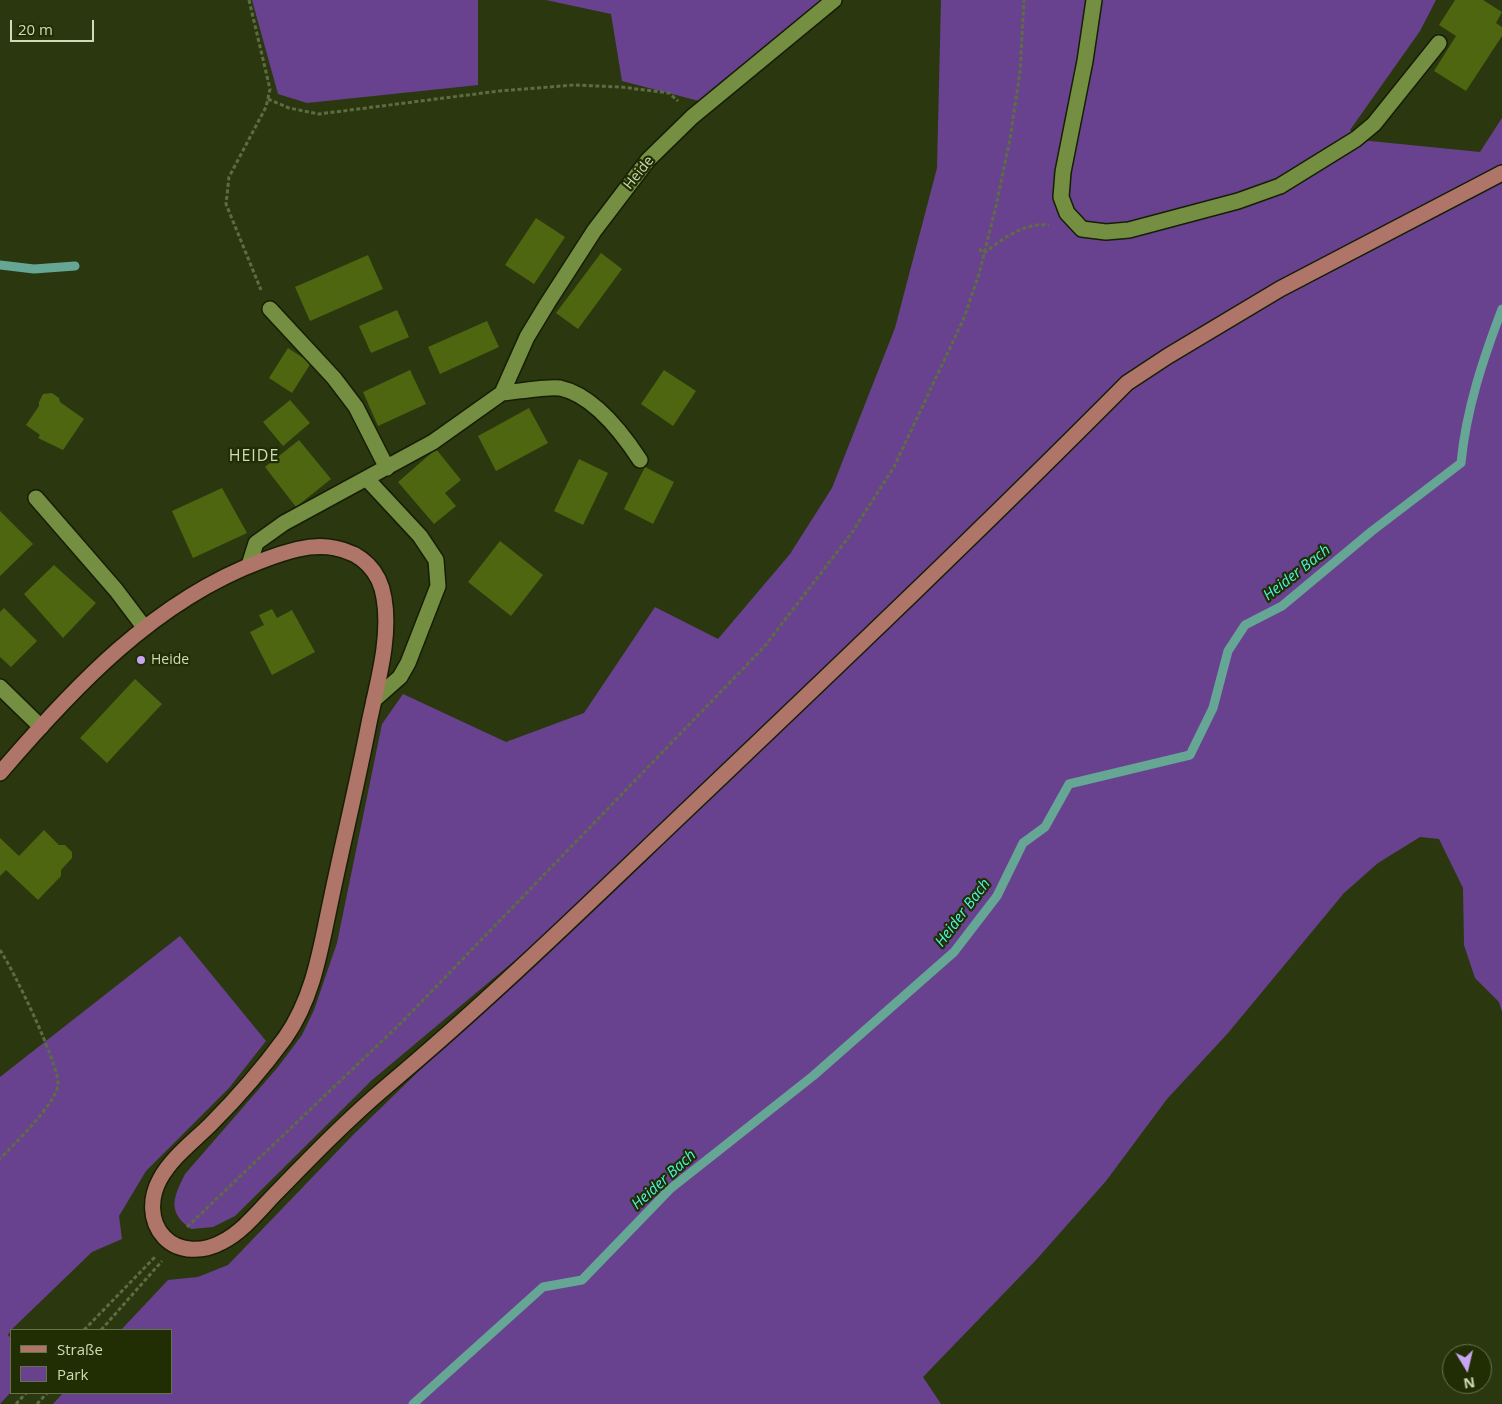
<!DOCTYPE html>
<meta charset="utf-8">
<style>
body{margin:0}
#map{position:relative;width:1502px;height:1404px;overflow:hidden;background:#2b380f;font-family:"Open Sans",sans-serif}
canvas{display:block}
.legend{position:absolute;left:10px;top:1329px;width:162px;height:65px;box-sizing:border-box;background:#212e04;border:1px solid #66744b;margin:0;padding:6px 9px;list-style:none;font-size:15px;color:#cdddb6}
.legend li{display:flex;align-items:center;gap:10px;height:25px}
.legend b{width:25px;border:1px solid #66744b}
.north{position:absolute;left:1442px;top:1344px;width:50px;height:50px;box-sizing:border-box;background:#212e04;border:1px solid #66744b;border-radius:50%;rotate:171deg;font-size:14px;font-weight:700;line-height:20px;text-align:center;color:#cdddb6}
.north::after{content:'';display:block;margin:auto;width:18px;height:22px;background:#c8a6ef;clip-path:polygon(50% 0,100% 100%,50% 72%,0 100%)}
.scale{position:absolute;left:10px;top:20px;width:84px;height:22px;box-sizing:border-box;border:2px solid #cdddb6;border-top:0;padding-left:6px;font-size:15px;line-height:18px;white-space:nowrap;color:#cdddb6;-webkit-text-stroke:4px #212e04;paint-order:stroke}
</style>
<div id="map">
<canvas width="1502" height="1404"></canvas>
<ul class="legend">
<li><b style="height:6px;background:#ae7568"></b>Straße</li>
<li><b style="height:14px;background:#69428f"></b>Park</li>
</ul>
<div class="north">N</div>
<div class="scale">20 m</div>
</div>
<script>
const ctx = document.querySelector('canvas').getContext('2d');
ctx.lineJoin = 'round';
function paint(path, color) {
  ctx.fillStyle = color;
  ctx.fill(path, 'evenodd');
}
function strokePath(path, color, width, dash) {
  ctx.strokeStyle = color;
  ctx.lineWidth = width;
  ctx.lineCap = dash ? 'butt' : 'round';
  ctx.setLineDash(dash || []);
  ctx.stroke(path);
}
function label(font, color, halo, rows, align = 'center') {
  ctx.font = font + ' "Open Sans",sans-serif';
  ctx.lineWidth = 4.5;
  ctx.setLineDash([]);
  ctx.textBaseline = 'middle';
  ctx.strokeStyle = halo;
  ctx.fillStyle = color;
  for (const [text, x, y, turn = 0] of rows) {
    ctx.save();
    ctx.translate(x, y);
    ctx.rotate((+turn || 0) * Math.PI / 180);
    ctx.textAlign = isNaN(turn) ? turn : align;
    if (halo) ctx.strokeText(text, 0, 0);
    ctx.fillText(text, 0, 0);
    ctx.restore();
  }
}
const green = new Path2D(`
 M252,0H478V85L307,103L278,94Z
 M546,0H823L703,102L622,81L611,14Z
 M941,0H1436L1420,31L1350,130L1360,140L1480,152L1502,118V171L1168,354L550,931L372,1080L235,1216L213,1227L191,1229C167,1212 173,1198 185,1174L278,1067L302,1035L314,1010L337,943L382,724L403,694L506,742L584,713L655,607L718,639L790,554L832,488L895,328L937,168Z
 M1502,173V1012L1499,1002L1475,978L1464,945L1463,888L1439,839L1420,837L1378,863L1344,893L1228,1033L1167,1099L1106,1181L1036,1260L923,1377L941,1404H53L63,1393H171V1330H121L168,1280L198,1277L228,1265L353,1135L1127,383Z
 M180,936L266,1041L229,1088L146,1171L119,1216L122,1239L92,1252L11,1330L8,1335L11,1338V1392L0,1404V1077Z`);
const stream = new Path2D(`
 M0,265L34,269L75,266
 M413,1404L543,1287L582,1280L670,1189L813,1076L954,952L997,896L1023,843L1045,827L1069,784L1190,755L1213,708L1228,651L1245,625L1282,606L1372,531L1461,463C1466,410 1483,359 1502,309`);
const building = new Path2D(`
 M1455,0H1483L1502,12L1496,23L1502,27V36L1466,91L1434,71L1456,36L1439,25Z
 M536,218L565,237L534,284L505,265Z
 M601,253L622,269L578,329L556,313Z
 M368,255L383,289L310,321L295,287Z
 M397,310L409,337L371,353L359,326Z
 M487,321L499,347L440,374L428,347Z
 M288,348L311,363L292,393L269,378Z
 M410,370L426,404L378,426L363,392Z
 M664,370L696,391L673,426L641,404Z
 M52,393L59,398L60,402L84,419L63,450L38,438L40,435L26,425L39,406V402L43,394Z
 M290,400L310,423L283,446L263,422Z
 M529,408L548,443L496,471L478,436Z
 M299,440L331,479L296,507L265,467Z
 M436,449L461,480L445,493L456,506L434,524L398,482Z
 M579,459L608,473L583,525L554,511Z
 M645,467L674,482L653,524L624,509Z
 M222,488L247,533L193,558L172,511Z
 M0,511L33,544L0,576Z
 M500,541L543,575L511,616L468,582Z
 M54,565L96,603L63,638L24,594Z
 M4,608L37,641L11,667L0,657V612Z
 M272,609L277,618L292,610L315,652L272,675L250,632L264,625L259,615Z
 M135,679L162,704L107,763L80,738Z
 M44,830L59,845H65L72,852V858L61,870V876L38,900L6,870L0,876V838L19,856Z`);
const path = new Path2D(`
 M249,0L270,89L266,107L229,177L226,204L261,290
 M268,99L289,108L319,114L499,91L574,85L621,87L669,93L678,101
 M979,249L984,253C1003,239 1024,222 1049,225
 M0,950C13,969 59,1064 58,1084C57,1103 14,1144 0,1159
 M187,1227L401,1023L764,647L851,534L894,467L964,318L979,274L996,206L1010,139L1020,72L1024,0
 M84,1330L155,1257
 M101,1330L162,1261
 M16,1404L26,1393
 M37,1404L47,1393`);
const minor = new Path2D(`
 M1094,0L1085,61L1063,172L1061,197L1067,213L1082,229L1106,232L1129,230L1238,201L1280,186L1356,139L1374,124L1439,43
 M270,309L334,378L356,407L387,468
 M502,393C516,392 548,386 560,388C593,395 623,434 640,460
 M367,479L420,536L436,560L438,586L408,663L400,677L374,700
 M36,498L116,590L144,627
 M249,565L256,543L284,523L433,442L502,393L527,337L547,304L594,231L648,160L692,117L834,0
 M0,687L41,727`);
const major = new Path2D(`
 M0,773C73,688 154,601 261,561C285,552 310,543 335,548C362,553 380,571 384,598C391,638 377,684 369,723C358,780 344,838 332,895C321,945 315,995 285,1038C263,1068 238,1097 211,1124C194,1141 172,1157 160,1179C150,1197 149,1221 164,1237C179,1253 204,1252 222,1242C244,1231 261,1208 278,1191C313,1155 348,1119 387,1086C493,997 592,900 693,804C839,665 985,526 1127,383L1168,356L1280,289L1502,173`);
const markers = [
 [141,660,5,"#c8a6ef"]
];
const streetNames = [
 ["Heide",639,173,-51]
];
const poiNames = [
 ["Heide",151,660]
];
const waterNames = [
 ["Heider Bach",1297,573,-38],
 ["Heider Bach",963,913,-53],
 ["Heider Bach",664,1180,-42]
];
const quarterNames = [
 ["HEIDE",254,456]
];
paint(green, '#69428f');
strokePath(stream, '#65a694', 9);
paint(building, '#4d660f');
strokePath(minor, '#161e06', 18);
strokePath(major, '#161e06', 18);
strokePath(path, '#5e6c43', 3, [4, 2.5]);
strokePath(minor, '#748f41', 15);
strokePath(major, '#ae7568', 15);
for (const [x, y, r, color] of markers) {
  const dot = new Path2D();
  dot.arc(x, y, r, 0, 2 * Math.PI);
  ctx.fillStyle = color;
  ctx.fill(dot);
  strokePath(dot, '#212e04', 2);
}
label('14px', '#cdddb6', '#212e04', streetNames);
label('14px', '#cdddb6', '#212e04', poiNames, 'left');
label('italic 15px', '#4cf2e1', '#212e04', waterNames);
ctx.letterSpacing = '1px';
label('16px', '#cdddb6', '#212e04', quarterNames);
ctx.letterSpacing = '0px';
</script>
